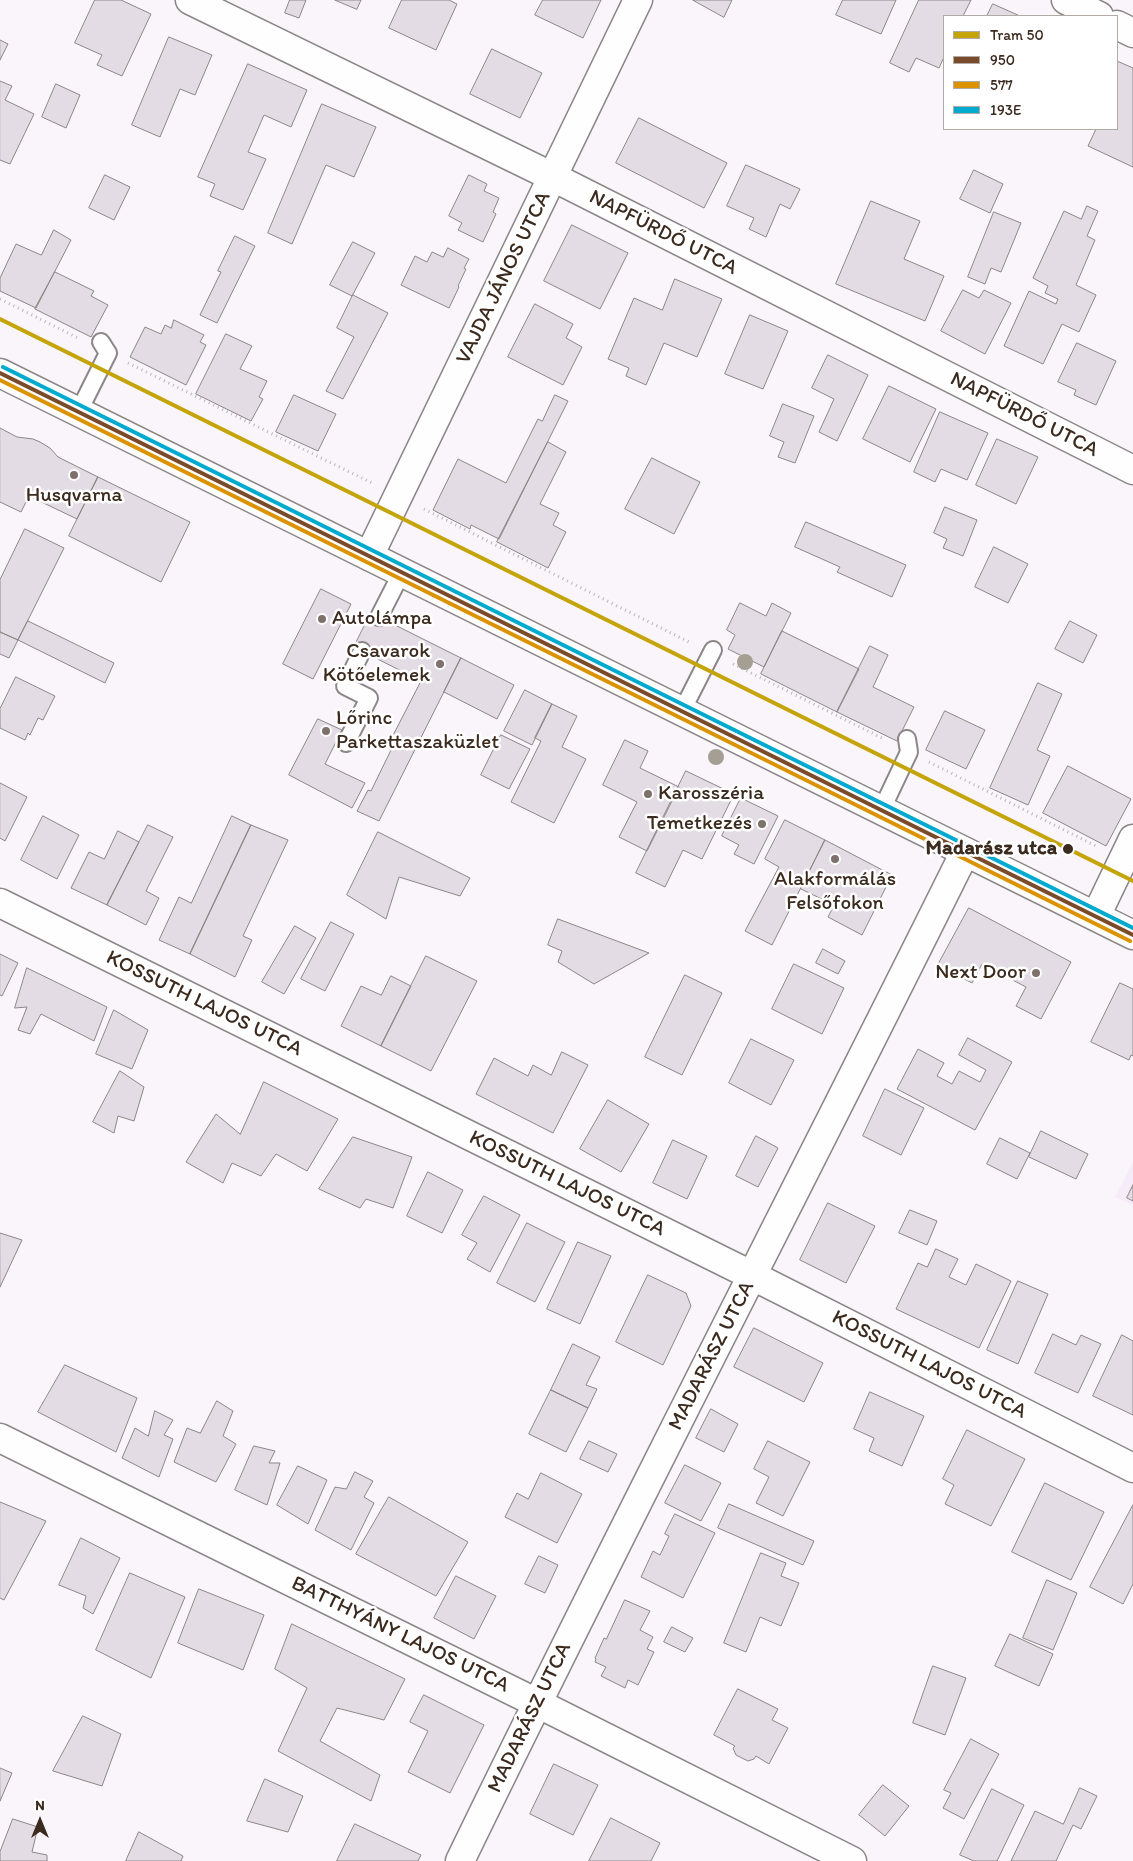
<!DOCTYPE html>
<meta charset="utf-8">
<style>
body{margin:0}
#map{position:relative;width:1133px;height:1861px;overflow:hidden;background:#f9f5fa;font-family:Itim,sans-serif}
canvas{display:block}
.legend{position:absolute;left:943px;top:15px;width:175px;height:115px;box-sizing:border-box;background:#fff;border:1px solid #b1aaa5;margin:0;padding:6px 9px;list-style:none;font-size:15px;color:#3b2a1e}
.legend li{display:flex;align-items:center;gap:10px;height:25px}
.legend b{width:25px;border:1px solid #b1aaa5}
.north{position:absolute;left:15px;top:1796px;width:50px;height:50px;-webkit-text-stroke:4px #fff;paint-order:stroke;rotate:0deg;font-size:14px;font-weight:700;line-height:20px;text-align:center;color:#3b2a1e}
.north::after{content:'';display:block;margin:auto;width:18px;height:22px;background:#3b2a1e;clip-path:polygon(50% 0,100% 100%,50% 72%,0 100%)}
</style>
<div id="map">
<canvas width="1133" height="1861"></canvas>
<ul class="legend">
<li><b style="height:6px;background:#c4a409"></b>Tram 50</li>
<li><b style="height:6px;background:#7a4b2a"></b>950</li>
<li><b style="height:6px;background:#db9304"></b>577</li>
<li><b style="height:6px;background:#00a9ce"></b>193E</li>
</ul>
<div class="north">N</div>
</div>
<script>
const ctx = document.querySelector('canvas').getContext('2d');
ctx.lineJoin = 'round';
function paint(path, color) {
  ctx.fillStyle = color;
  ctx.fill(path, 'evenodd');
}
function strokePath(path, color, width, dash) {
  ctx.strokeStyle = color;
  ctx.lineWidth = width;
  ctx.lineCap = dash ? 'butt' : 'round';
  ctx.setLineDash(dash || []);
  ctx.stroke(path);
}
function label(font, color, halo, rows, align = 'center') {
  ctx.font = font + ' Itim,sans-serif';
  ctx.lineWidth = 5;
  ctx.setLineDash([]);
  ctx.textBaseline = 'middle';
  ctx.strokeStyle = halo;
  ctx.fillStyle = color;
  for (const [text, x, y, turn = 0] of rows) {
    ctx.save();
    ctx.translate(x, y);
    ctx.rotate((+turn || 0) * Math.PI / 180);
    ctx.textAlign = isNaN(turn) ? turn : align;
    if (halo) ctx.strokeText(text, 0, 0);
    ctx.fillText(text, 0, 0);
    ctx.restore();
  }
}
const built = new Path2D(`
 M1133,1162V1206L1115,1197Z`);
const building = new Path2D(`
 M95,0H121L151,14L122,76L97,65L102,55L75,43Z
 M290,0H306L299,18L285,13Z
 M335,0H361L357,9Z
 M402,0H449L457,4L436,50L389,28Z
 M543,0H601L583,38L535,15Z
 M693,0H732L724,17Z
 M843,0H896L881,34L836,15Z
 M919,0H971L963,16H944V57L939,68L916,58L909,72L890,63Z
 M993,4L1020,16H987Z
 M169,37L212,55L195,95L180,89L160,137L132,125Z
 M0,40L8,44L0,60Z
 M492,49L542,73L520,118L470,94Z
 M1117,61L1133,68V167L1088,146L1096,129H1117Z
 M248,64L307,90L291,127L264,115L248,152L266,159L243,210L210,196L215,184L198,177Z
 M0,81L12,86L5,100L34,114L10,164L0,160Z
 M56,84L80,95L66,128L42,117Z
 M322,104L376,127L354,177L326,165L292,244L268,233Z
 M639,118L727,163L704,208L616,163Z
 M746,165L800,189L790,209L780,204L766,237L749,229L754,218L727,206Z
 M974,170L1003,184L990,213L960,199Z
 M105,175L130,187L114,220L89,208Z
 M469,175L487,184L484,191L499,198L493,212L496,214L483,242L458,230L462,223L449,216Z
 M871,201L920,221L904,259L944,276L925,321L836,284Z
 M1087,206L1098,211L1087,236L1095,240L1076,285L1096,295L1079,332L1062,324L1043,364L1004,346L1029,291L1056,304L1058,299L1045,293L1048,286L1033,278L1064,211L1081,219Z
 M994,212L1021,223L1001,272L991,268L985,284L968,277Z
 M572,225L628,253L600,309L544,281Z
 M54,230L71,240L36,308L0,291V278L16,244L41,255Z
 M235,236L255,246L217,323L200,315L221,272L218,271Z
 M353,242L375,253L352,296L330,285Z
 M448,248L469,259L464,268L466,269L458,286L459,287L449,308L401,285L415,256L427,262L432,252L443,257Z
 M55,272L94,291L91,296L108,305L91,337L35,309Z
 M675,279L722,299L697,357L664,343L646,385L626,376L629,368L608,359L634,298L662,310Z
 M963,290L979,298L984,290L1011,303L985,354L941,331Z
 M353,295L388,313L343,399L326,391L354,337L337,328Z
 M535,304L573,324L566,338L582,347L563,385L508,357Z
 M750,315L788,331L763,389L725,374Z
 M174,320L204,335L200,342L206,345L186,385L130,357L145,327L161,334L165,325L171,328Z
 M226,334L252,346L240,369L267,381L259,397L263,399L251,421L196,394Z
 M1077,343L1116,361L1096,405L1074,395L1076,390L1058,382Z
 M828,355L868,375L837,441L819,432L834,399L812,388Z
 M889,386L936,409L910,462L863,439Z
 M294,395L336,414L318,451L276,432Z
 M555,395L568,401L499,539L471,525L470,529L433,510L458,459L506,483L538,419L542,421Z
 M783,404L814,416L795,463L778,457L784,442L770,436Z
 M940,412L988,433L967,480L941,469L935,482L914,472Z
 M0,428L17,437L33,439L40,442L50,448L58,457L98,477L77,519L29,496L21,512L0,502Z
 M997,439L1038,457L1016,504L976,485Z
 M548,442L566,452L540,504L559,513L553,525L566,532L548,568L497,542Z
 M652,458L700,482L674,534L625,509Z
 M98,477L190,522L161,582L69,536Z
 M945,507L977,520L963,556L943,548L947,539L934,533Z
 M806,522L906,565L892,597L837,572L840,567L795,547Z
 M25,529L64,548L18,640L0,632V580Z
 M994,547L1028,564L1008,603L975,587Z
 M321,589L351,604L313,679L283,664Z
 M740,603L766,616L772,603L791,613L764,667L728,649L735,635L727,630Z
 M371,613L461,658L379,821L357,811L368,790L371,791L391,750L387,747L421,681L354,647Z
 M28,621L114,663L105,683L18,640Z
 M1070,621L1097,635L1083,663L1055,649Z
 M782,631L859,669L837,712L761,674Z
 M0,632L18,640L9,658L0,654Z
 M870,646L888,655L873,687L914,707L897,741L837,712Z
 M461,658L514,685L497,719L444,692Z
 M16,677L55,696L43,720L38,718L30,735L28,733L25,740L0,728V709Z
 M1038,683L1062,694L1037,750L1050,756L1028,805L990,788Z
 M525,690L552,704L532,745L504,731Z
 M552,704L577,716L562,747L586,759L554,823L511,802L541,741L535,738Z
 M945,711L985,730L966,769L926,750Z
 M318,719L342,730L325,764L365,783L352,808L289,775Z
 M501,735L530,749L509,789L481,775Z
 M625,740L648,751L640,768L679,787L647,851L619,837L637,802L603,785Z
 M1068,766L1131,799L1106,846L1043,813Z
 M686,771L734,794L702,859L683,850L665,887L636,873Z
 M0,783L27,797L5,841L0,838Z
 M741,798L778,816L754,864L734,854L739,845L722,836Z
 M43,816L79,835L57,879L21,860Z
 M232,816L251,825L190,954L159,940L179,897L191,903Z
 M785,820L825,840L772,945L745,931L779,867L765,859Z
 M148,825L173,837L146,891L159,898L146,925L107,905Z
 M251,825L288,840L243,936L252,940L235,977L190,954Z
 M118,831L139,842L107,905L71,888L89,852L104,859Z
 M378,832L470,878L460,896L399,877L386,919L347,895Z
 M825,840L892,875L862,935L828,917L834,905L801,889Z
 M969,908L1071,962L1041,1019L1016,1006L1026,987L982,964L972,983L938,965Z
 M558,919L649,953L594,984L558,962L562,951L548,945Z
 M331,922L354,934L325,991L301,979Z
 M295,926L316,938L284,994L262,982Z
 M823,949L845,961L838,974L816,963Z
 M0,954L18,963L2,996L0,995Z
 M426,956L477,981L431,1071L381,1046Z
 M794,964L844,988L822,1034L772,1009Z
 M27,968L107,1007L94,1041L41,1014L30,1034L18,1030L27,1007L15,1008Z
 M685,975L722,993L682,1075L645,1057Z
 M391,976L411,986L381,1046L341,1026L361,986L381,995Z
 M1120,983L1133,989V1056L1131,1055L1129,1060L1091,1042Z
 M114,1010L148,1030L132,1069L96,1054Z
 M968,1038L1012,1062L975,1130L897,1089L918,1049L944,1063L937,1076L952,1084L959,1071L980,1082L986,1070L959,1055Z
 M751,1039L794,1060L771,1105L729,1083Z
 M562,1052L588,1065L553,1133L476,1094L494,1058L528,1076L533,1065L551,1075Z
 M120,1071L144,1087L134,1121L118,1116L114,1133L93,1122Z
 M264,1082L338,1119L307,1171L276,1154L261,1176L232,1163L223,1183L186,1162L216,1114L240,1134Z
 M885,1089L924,1108L901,1155L863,1136Z
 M608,1100L649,1124L621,1172L580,1149Z
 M1041,1131L1088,1154L1076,1179L1029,1157Z
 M756,1136L778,1148L758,1187L736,1176Z
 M353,1137L412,1157L393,1208L366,1199L360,1208L319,1189Z
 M1000,1138L1030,1153L1017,1179L987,1164Z
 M673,1140L707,1156L687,1199L653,1183Z
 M428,1172L463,1190L442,1233L407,1216Z
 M1133,1185V1201L1127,1198Z
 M484,1196L520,1215L490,1272L467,1259L477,1243L462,1235Z
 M828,1203L875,1226L846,1283L800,1260Z
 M910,1210L937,1221L927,1245L899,1233Z
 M527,1223L565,1242L535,1302L497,1283Z
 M0,1233L22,1240L0,1287Z
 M578,1242L611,1256L580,1324L547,1309Z
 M936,1249L958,1259L949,1277L966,1285L976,1264L1011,1281L979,1348L896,1309L918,1263L927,1267Z
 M648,1275L686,1293L691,1306L663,1365L616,1342Z
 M1018,1281L1048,1294L1018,1364L987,1350Z
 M754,1328L823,1363L804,1402L734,1367Z
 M1053,1334L1076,1345L1081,1335L1101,1344L1078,1393L1035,1373Z
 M1122,1335L1133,1341V1415L1093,1396Z
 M573,1344L600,1357L586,1385L597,1389L588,1408L551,1390Z
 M65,1365L137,1398L116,1452L38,1412Z
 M551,1390L588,1408L566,1452L529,1434Z
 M870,1392L924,1416L902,1466L869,1451L874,1438L854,1429Z
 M217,1401L233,1411L223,1436L236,1444L216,1482L174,1462L187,1428L200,1433Z
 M711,1409L738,1424L724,1452L696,1438Z
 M155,1411L173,1420L164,1435L173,1439L159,1477L122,1458L135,1428L148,1436Z
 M967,1430L1025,1459L991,1526L945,1504L954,1485L943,1479Z
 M589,1441L617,1454L608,1472L580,1459Z
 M768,1441L810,1462L783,1516L756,1503L769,1477L754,1469Z
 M254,1446L275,1451L269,1463H280L267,1505L235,1490Z
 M685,1465L721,1483L701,1521L665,1503Z
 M298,1466L327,1480L308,1524L277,1505Z
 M355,1472L373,1481L364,1497L374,1503L351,1550L315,1530L335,1487L346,1489Z
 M541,1473L582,1494L557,1543L505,1517L517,1493L528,1499Z
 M1045,1483L1104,1512L1071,1580L1012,1552Z
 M389,1497L468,1542L436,1596L356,1554Z
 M0,1502L46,1521L4,1600L0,1598Z
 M729,1504L814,1541L803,1565L718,1528Z
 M1133,1505V1584L1123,1604L1090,1587Z
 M675,1514L715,1533L683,1598L641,1577L653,1551L660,1555L669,1536L665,1534Z
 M81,1538L120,1558L93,1614L83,1608L86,1596L59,1585Z
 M761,1553L786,1563L781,1576L799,1583L781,1626L760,1617L746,1652L724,1643Z
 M539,1556L558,1565L545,1593L525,1584Z
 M130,1573L185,1597L151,1678L96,1650Z
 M456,1576L496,1596L474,1639L434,1618Z
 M1047,1580L1077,1593L1053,1650L1023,1638Z
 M199,1589L264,1615L243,1670L178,1643Z
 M625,1600L650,1611L640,1630L653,1637L647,1649L654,1652L638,1685L628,1680L625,1688L601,1676L606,1667L595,1662L596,1659L595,1658L604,1638L606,1639Z
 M292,1624L405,1679L384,1720L337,1708L320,1741L380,1775L371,1801L278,1751L307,1688L275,1669Z
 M672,1627L693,1638L685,1652L664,1642Z
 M1010,1634L1053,1654L1039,1686L995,1666Z
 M933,1666L966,1678L945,1735L913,1723Z
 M738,1689L778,1709L772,1720L788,1728L769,1764L756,1756L754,1759L748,1761L736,1755L733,1748L735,1746L714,1735Z
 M424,1695L484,1725L450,1793L408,1772L428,1731L410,1722Z
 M83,1716L121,1734L102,1786L53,1771Z
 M971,1739L999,1754L964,1819L943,1808L951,1793L944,1790Z
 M554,1764L598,1785L573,1835L530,1814Z
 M0,1768L12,1773L0,1801Z
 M265,1779L303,1796L288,1832L247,1821Z
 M883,1785L909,1806L885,1836L859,1815Z
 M1080,1788L1097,1796L1081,1829L1073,1825L1056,1861H1011L1035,1811L1063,1824Z
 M992,1789L1024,1805L997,1861H974L960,1855Z
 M611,1818L660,1843L651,1861H589Z
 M13,1819L38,1827L32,1852L47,1855V1861H0V1852Z
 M355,1824L421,1855L418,1861H337Z
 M139,1832L183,1856L181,1861H126Z`);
const path = new Path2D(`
 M0,299L78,338
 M128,363L372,483
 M424,509L691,643
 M733,664L884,739
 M929,762L1096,846`);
const lane = new Path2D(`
 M79,411L108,353L101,342
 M379,617L402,572
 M682,711L713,650
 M346,743L369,698L345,686L362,651
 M881,811L909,752L907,739`);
const street = new Path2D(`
 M190,0L553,177L1133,470
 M1066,0L1099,16
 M1117,25L1133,33
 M369,556L638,0
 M0,903L753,1276L1133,1468
 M1096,916L1133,839
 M0,1438L537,1703L852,1861
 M460,1861C624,1522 798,1189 965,852`);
const secondary = new Path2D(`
 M0,373L1133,935`);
const bus1 = new Path2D(`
 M0,373L1133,935`);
const bus2 = new Path2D(`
 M0,380L1130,941`);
const bus3 = new Path2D(`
 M3,367L1133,928`);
const tram1 = new Path2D(`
 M0,319L1133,881`);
const trees = [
 [745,662],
 [716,757]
];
const markers = [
 [74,475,5,"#7e716b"],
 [322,619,5,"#7e716b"],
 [440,664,5,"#7e716b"],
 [326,731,5,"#7e716b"],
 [648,794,5,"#7e716b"],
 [762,824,5,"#7e716b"],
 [1068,849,6,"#3b2a1e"],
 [835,859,5,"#7e716b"],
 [1036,973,5,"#7e716b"]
];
const streetNames = [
 ["NAPFÜRDŐ UTCA",663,233,27],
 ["VAJDA JÁNOS UTCA",504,278,-64],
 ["NAPFÜRDŐ UTCA",1024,415,27],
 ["KOSSUTH LAJOS UTCA",204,1004,26],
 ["KOSSUTH LAJOS UTCA",567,1184,26],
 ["MADARÁSZ UTCA",712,1356,-63],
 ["KOSSUTH LAJOS UTCA",929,1365,27],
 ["BATTHYÁNY LAJOS UTCA",400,1635,26],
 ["MADARÁSZ UTCA",530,1718,-64]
];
const poiNames = [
 ["Husqvarna",74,496,"center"],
 ["Autolámpa",332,619],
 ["Csavarok",430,652,"right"],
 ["Kötőelemek",430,676,"right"],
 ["Lőrinc",336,719],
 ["Parkettaszaküzlet",336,743],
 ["Karosszéria",658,794],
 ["Temetkezés",752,824,"right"],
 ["Alakformálás",835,880,"center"],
 ["Felsőfokon",835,904,"center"],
 ["Next Door",1026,973,"right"]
];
const stopNames = [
 ["Madarász utca",1057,849]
];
paint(built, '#f6ecf9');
paint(building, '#e4dce5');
strokePath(building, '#8c8686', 1);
strokePath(lane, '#8c8686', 20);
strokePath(street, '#8c8686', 31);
strokePath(secondary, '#8c8686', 31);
strokePath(path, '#b8b6b5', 3, [1, 4]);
strokePath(lane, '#fefefe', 16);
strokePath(street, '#fefefe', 28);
strokePath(secondary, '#fefefe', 28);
strokePath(bus1, '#7a4b2a', 4);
strokePath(bus2, '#db9304', 4);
strokePath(bus3, '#00a9ce', 4);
strokePath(tram1, '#c4a409', 4);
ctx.fillStyle = '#a49f92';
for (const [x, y] of trees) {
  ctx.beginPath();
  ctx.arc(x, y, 8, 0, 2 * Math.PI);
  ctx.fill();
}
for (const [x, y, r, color] of markers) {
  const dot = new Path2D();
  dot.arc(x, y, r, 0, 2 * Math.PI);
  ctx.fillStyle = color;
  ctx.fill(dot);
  strokePath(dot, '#fff', 2);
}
label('21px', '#3b2a1e', '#fff', streetNames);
label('21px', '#3b2a1e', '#fff', poiNames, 'left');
label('bold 21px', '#3b2a1e', '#fff', stopNames, 'right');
</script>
